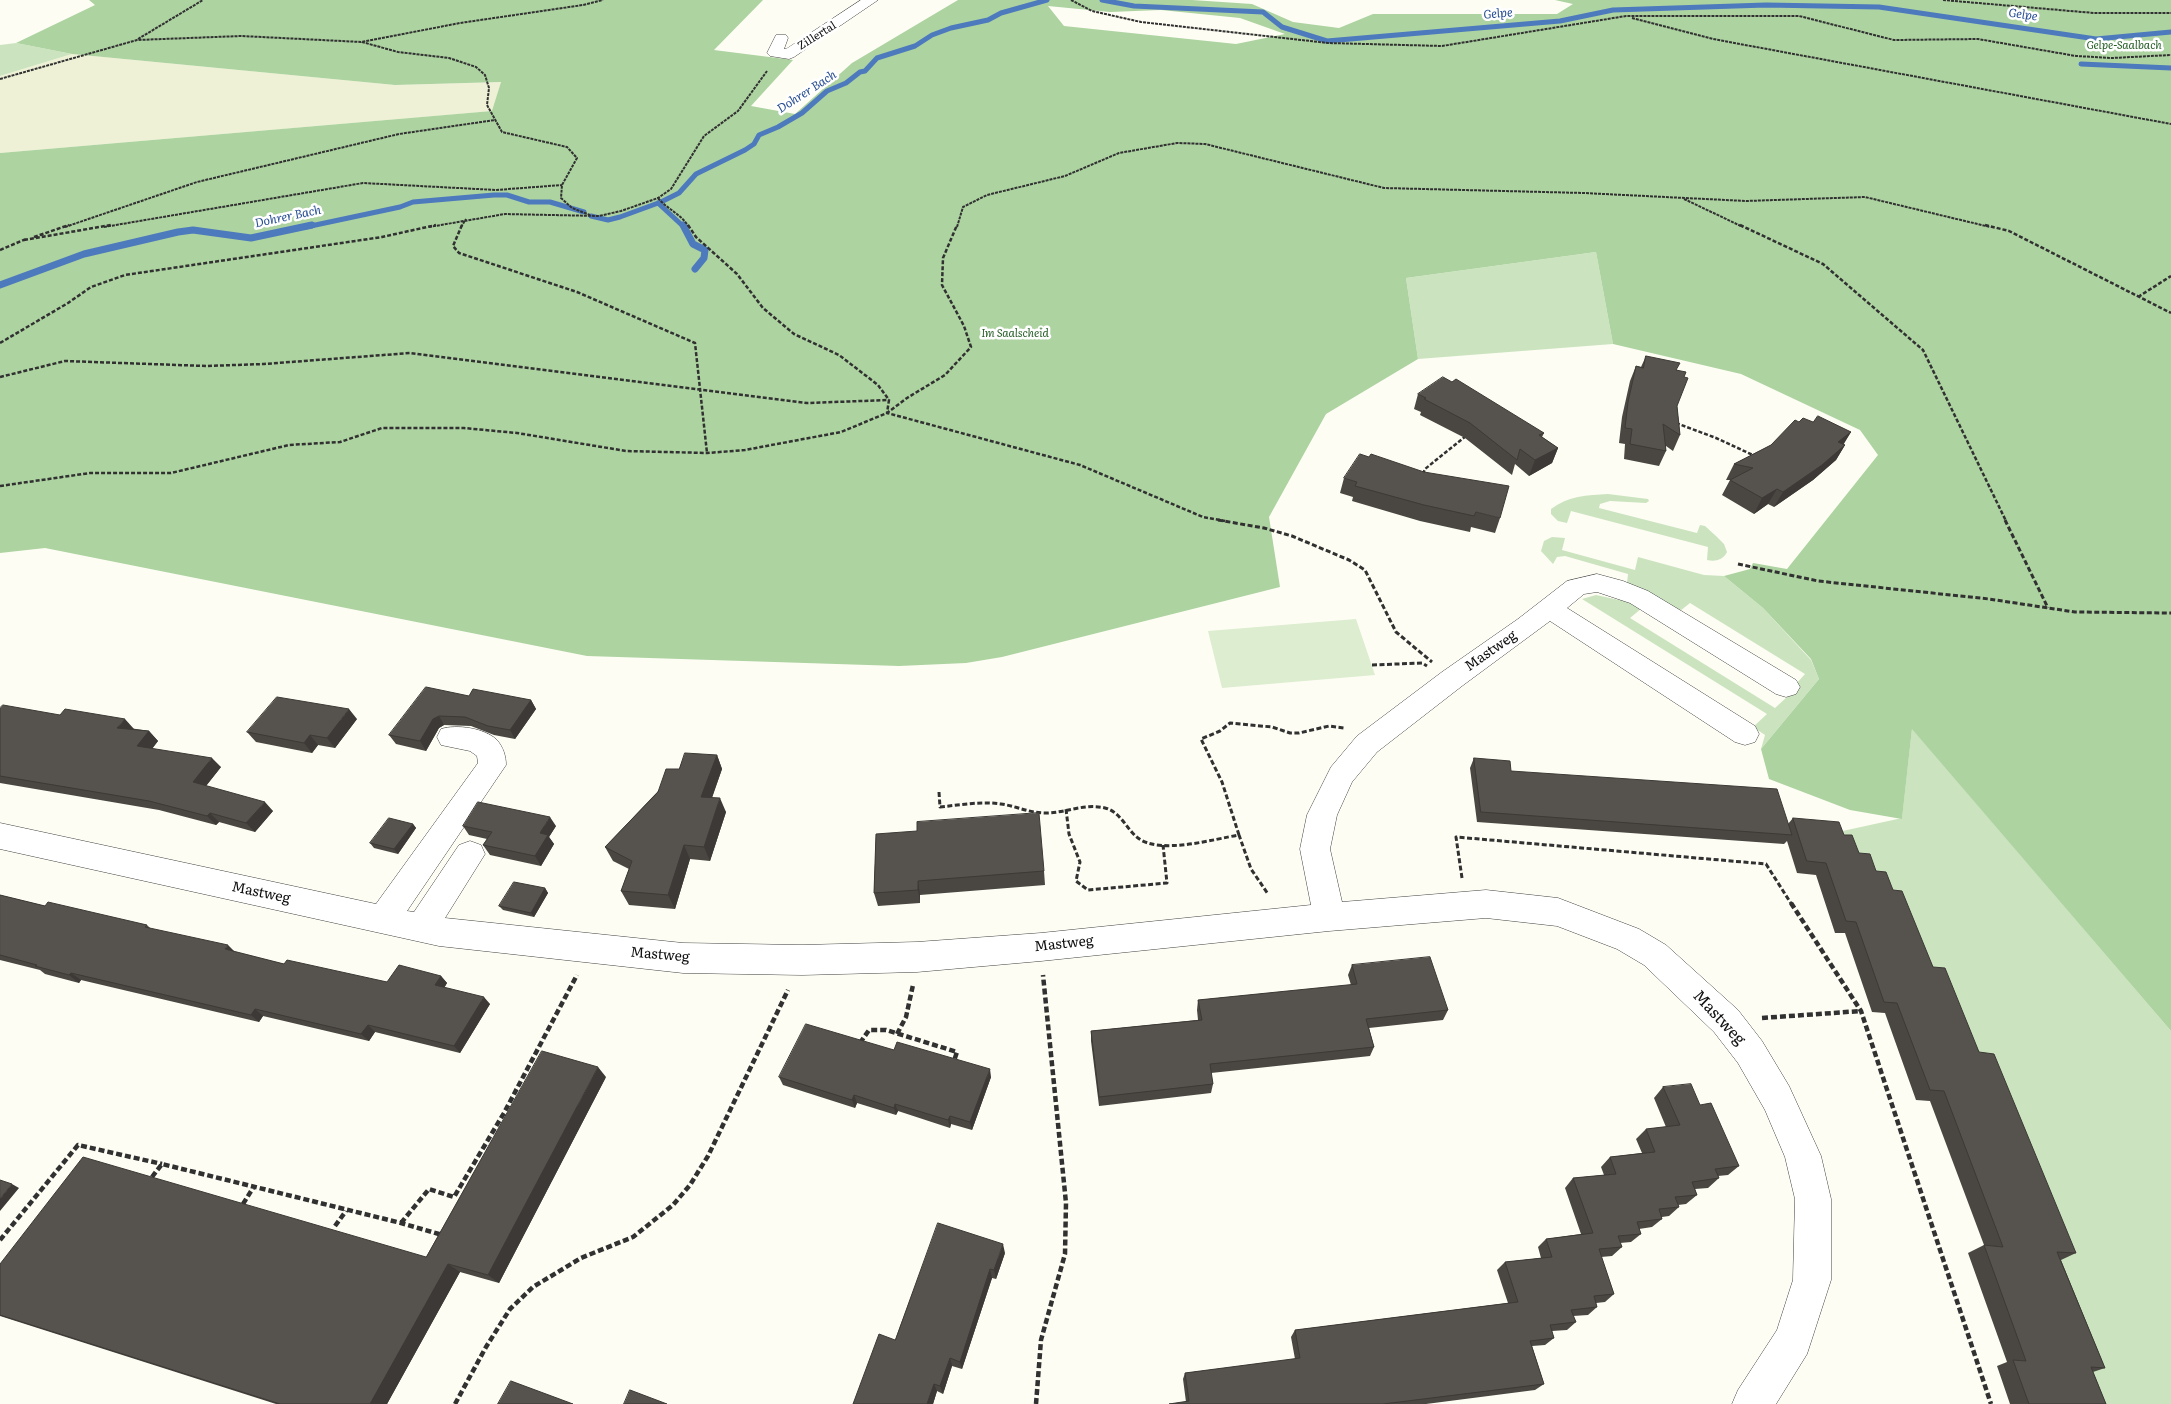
<!DOCTYPE html>
<style>
body{margin:0}
canvas{display:block;background:#fdfdf3}
</style>
<canvas width="2171" height="1404"></canvas>
<script>
const ctx = document.querySelector('canvas').getContext('2d');
ctx.lineJoin = 'round';
function paint(path, color) {
  ctx.fillStyle = color;
  ctx.fill(path, 'evenodd');
}
function strokePath(path, color, width, dash) {
  ctx.strokeStyle = color;
  ctx.lineWidth = width;
  ctx.lineCap = dash ? 'butt' : 'round';
  ctx.setLineDash(dash || []);
  ctx.stroke(path);
}
function label(font, color, halo, rows, align = 'center') {
  ctx.font = font + ' Literata,serif';
  ctx.lineWidth = 5;
  ctx.setLineDash([]);
  ctx.textBaseline = 'middle';
  ctx.strokeStyle = halo;
  ctx.fillStyle = color;
  for (const [text, x, y, turn = 0] of rows) {
    ctx.save();
    ctx.translate(x, y);
    ctx.rotate((+turn || 0) * Math.PI / 180);
    ctx.textAlign = isNaN(turn) ? turn : align;
    if (halo) ctx.strokeText(text, 0, 0);
    ctx.fillText(text, 0, 0);
    ctx.restore();
  }
}
const farmland = new Path2D(`
 M72,54L395,85L501,82L493,111L0,153V76Z`);
const green = new Path2D(`
 M16,43L72,54L0,76V45Z
 M1596,252L1613,344L1418,359L1406,278Z
 M1608,494L1648,499L1649,501L1646,503L1610,501L1600,504L1599,508L1697,533L1700,525L1705,526L1716,536L1724,544L1727,552C1723,560 1715,562 1707,560L1708,547L1571,511L1567,523L1558,521L1551,514V509C1568,496 1587,495 1608,494Z
 M1552,537L1565,538L1562,550L1635,570L1638,557L1704,575L1724,576L1763,608L1811,660L1819,679L1761,749L1765,735L1753,727L1767,714L1582,599L1596,595L1619,600L1624,599L1642,608L1630,618L1775,708L1799,686L1796,684L1805,674L1690,603L1680,611L1644,590L1627,583L1628,574L1565,556L1557,557L1553,564L1541,551L1544,541Z
 M1912,728L2171,1031V1404H2085L1829,834L1902,818Z`);
const forest = new Path2D(`
 M89,0H763L714,50L793,60L751,106L795,114L852,63L958,0H1192L1252,4L1293,22L1339,28L1373,14H1557L1573,4L1555,0H2171V1031L1912,729L1902,819L1850,810L1769,779L1761,749L1819,679L1811,659L1763,608L1724,576L1750,569L1753,563L1787,569L1878,455L1860,430L1741,374L1613,344L1596,252L1406,278L1418,359L1326,414L1269,517L1280,587L1002,657L966,663L899,666L587,656L45,548L0,553V153L492,111L501,82L395,85L72,54L16,43L95,5ZM1048,6L1110,12L1161,10L1240,18L1285,34L1236,44L1064,26Z`);
const pitch = new Path2D(`
 M1356,619L1375,675L1222,688L1208,631Z`);
const streamFar1 = new Path2D(`
 M1102,0L1134,6L1263,12L1282,27L1327,41L1560,21L1613,10L1766,5L1879,7L2096,39L2171,32
 M2081,64L2171,68
 M658,203L684,227
 M591,216L608,220L620,217L661,202L679,193L696,174L745,150L754,144L759,135L778,127L802,113L827,91L846,83L860,72L865,71L877,58L915,46L932,35L951,28L988,20L1001,13L1047,0
 M306,227L400,207L413,202L494,195H507L529,202H550L584,212`);
const stream = new Path2D(`
 M683,225L693,244L705,250L704,258L695,269
 M0,285L84,254L178,232L193,230L251,238L312,225`);
const pathFar3 = new Path2D(`
 M1071,0L1092,11L1141,22L1328,43L1442,46L1626,16H1799L1894,40L1978,39L2076,56L2112,58L2171,55
 M1943,0L2094,13H2171
 M1632,18L1713,39L2171,124
 M138,39L203,0
 M362,42L398,52L449,58L476,67L485,75L489,88L487,105L502,132L567,147L577,158L562,185L561,198L572,208L590,215
 M0,79L137,40L241,36L361,42L460,23L583,5L603,0
 M658,198C667,209 681,214 689,227
 M1684,199L1743,227
 M65,227L197,182L399,134L495,120
 M104,227L363,183L496,190L562,185
 M429,227L505,214L599,216L621,211L658,198L671,189L704,136L738,111L767,71
 M461,227L466,219
 M957,227L963,207L987,195L1065,176L1119,153L1177,143L1205,144L1384,188L1584,193L1746,201L1865,197L1990,227`);
const pathFar2 = new Path2D(`
 M462,225L453,246L459,253L577,292L695,343L707,453
 M688,225L696,237L737,274L763,308L794,334L839,355L878,385L889,400L887,413L1080,465L1203,517L1225,521
 M1740,225L1823,264L1923,350L2006,521
 M1985,225L2009,231L2171,313
 M34,237L69,225
 M24,240L111,225
 M0,250L26,239
 M2138,297L2171,276
 M0,343L68,303L91,287L125,275L382,237L436,225
 M0,377L65,361L206,366L264,364L410,353L807,403L889,400
 M1676,423L1716,438L1755,456
 M1423,474L1425,469L1466,436
 M0,486L90,473H171L289,445L340,442L382,428H464L517,433L626,451L707,453L745,450L841,432L887,413L907,398L945,375L971,347L964,326L942,285L943,258L957,225`);
const pathFar1 = new Path2D(`
 M1218,520L1264,528L1292,536L1349,560L1365,570L1396,632L1432,662
 M2005,520L2048,608
 M1738,564L1818,581L1989,599L2075,612L2171,613
 M1372,665L1422,663L1427,666
 M939,792L940,807C960,805 981,801 1001,804C1016,806 1029,813 1045,813C1066,813 1084,803 1105,808C1121,812 1126,829 1138,838C1160,855 1214,839 1239,835L1251,869L1268,894
 M1066,809L1069,834L1080,862L1076,881L1088,890L1167,883L1163,845
 M1239,835L1222,782L1201,739L1220,731L1230,723L1272,727L1290,733H1299L1329,726L1344,728
 M1462,878L1456,837L1766,864L1792,905`);
const path = new Path2D(`
 M1791,903L1861,1011L1991,1404
 M1762,1018L1861,1011
 M897,1034L906,1017L913,985
 M860,1043L869,1030H886L957,1052L954,1061
 M152,1177L162,1164L401,1223L439,1234V1237
 M243,1204L253,1188
 M401,1223L429,1189L454,1197L504,1113L577,975
 M335,1226L346,1211
 M0,1240L78,1145L162,1164
 M455,1404L486,1347L510,1309L533,1287L581,1258L633,1237L673,1205L690,1185L708,1156L788,990
 M1036,1404L1041,1340L1065,1254L1066,1203L1043,975`);
const minor = new Path2D(`
 M861,0H878L794,57L789,59L770,56L767,53L776,35H786L788,38L784,49H786Z
 M1597,574L1623,581L1648,591L1796,680L1800,687L1796,694L1786,697L1776,694L1630,603L1597,592L1584,594L1567,608L1755,726L1759,734L1755,742L1745,745L1735,742L1550,621L1462,686L1377,752L1352,782L1337,815L1330,849L1342,902L1486,890L1558,898L1639,929L1666,945L1738,1010L1762,1041L1789,1086L1821,1156L1831,1199V1280L1807,1354L1776,1404H1732L1738,1390L1777,1330L1793,1280L1795,1199L1785,1157L1765,1110L1738,1063L1714,1032L1644,965L1617,949L1557,926L1486,918L1329,931L1041,961L917,972L802,975L683,973L439,946L0,849V823L376,904L478,763L477,756L470,751L441,745L437,737L441,729C456,724 485,728 497,740C503,747 506,756 506,765L407,911L414,912L459,845L470,841L481,845L485,854L445,918L683,943L802,945L917,942L1041,933L1311,905L1300,849L1307,815L1331,767L1357,736L1442,672L1518,619L1567,581Z`);
const wall = new Path2D(`
 M1646,356L1677,370L1684,377L1677,406L1680,435L1673,451L1666,446V451L1659,466L1624,459L1625,444L1619,443L1622,417L1630,381L1636,366L1641,367Z
 M1418,394L1544,433L1542,437L1558,448L1552,463L1529,476L1515,464L1512,475L1465,438L1420,415L1421,412L1414,409Z
 M1799,422H1813L1851,432L1843,444L1845,445L1836,460L1813,480L1774,507L1768,504L1754,514L1722,495L1730,480H1726L1734,464L1771,445Z
 M1344,478L1500,518L1495,533L1471,527L1470,532L1420,521L1352,501L1353,497L1340,493Z
 M469,696L531,700L536,709L515,739L494,735L471,726L444,725L439,728L426,751L396,744L389,735Z
 M0,708L149,731L158,741L152,749L221,767L206,786L273,811L255,832L219,822L216,825L159,810L0,783Z
 M357,719L335,748L318,745L312,753L256,742L247,732Z
 M717,755L722,769L712,798L726,812L710,861L690,859L675,909L629,905L621,891L629,869L613,861L605,847L679,769Z
 M1474,758L1511,771L1788,824L1793,818L1844,835L1859,853L1893,890L1933,967L1979,1052L2076,1253L2061,1260L2105,1368L2093,1372L2106,1404H2010L1997,1366L2007,1362L1968,1253L1984,1245L1930,1101L1916,1100L1885,1013L1872,1012L1845,933H1835L1816,875L1797,873L1787,841L1784,844L1477,822L1470,768Z
 M413,824L416,828L398,854L374,848L370,843Z
 M463,826H556L549,837L554,844L541,866L490,855L483,845L487,839L469,835Z
 M876,834L1044,871L1045,885L920,895V903L878,906L874,893Z
 M545,888L548,893L534,917L503,910L499,906Z
 M0,895L45,906L147,925L151,929L235,952L284,964L387,982L441,976L447,983L444,988L490,1004L460,1053L375,1032L369,1041L263,1016L259,1022L81,980L79,983L45,974L40,970L0,960Z
 M1352,965L1448,1010L1443,1020L1369,1028L1374,1047L1370,1056L1211,1073L1213,1084L1211,1093L1099,1106L1091,1041V1031L1198,1020L1197,1010L1198,1000L1351,985L1348,975Z
 M606,1077L499,1283L460,1272L387,1404H276L0,1316V1264L426,1257Z
 M779,1077H991L972,1130L951,1124L950,1128L898,1111L896,1115L857,1103L855,1108L783,1085Z
 M1663,1087L1700,1105L1739,1166L1728,1175L1718,1176L1719,1178L1708,1188L1695,1189L1697,1195L1686,1204L1678,1205L1679,1207L1669,1216L1662,1217V1219L1652,1227L1639,1229L1641,1234L1631,1242L1620,1243L1622,1247L1612,1256L1601,1257L1614,1294L1605,1302L1596,1303L1597,1307L1588,1315L1573,1316L1576,1322L1567,1330L1552,1331L1554,1338L1545,1345L1532,1346L1544,1384L1535,1390L1426,1404H1169L1186,1402L1183,1379L1185,1373L1295,1359L1291,1337L1295,1330L1508,1303L1497,1270L1505,1262L1541,1258L1538,1247L1546,1239L1581,1234L1565,1188L1573,1178L1604,1175L1601,1167L1610,1157L1642,1153L1636,1139L1646,1129L1666,1127L1654,1098Z
 M1005,1253L996,1279L992,1278L962,1369L952,1366L943,1394L937,1391L933,1404H853L895,1340Z`);
const shadedWall = new Path2D(`
 M1851,432L1842,447L1838,442Z
 M1845,445L1836,460L1813,480L1774,507L1783,492Z
 M1558,448L1552,463L1529,476L1535,460Z
 M1777,489L1768,504L1754,514L1762,498Z
 M531,700L536,709L515,739L510,730Z
 M349,709L357,719L335,748L327,738Z
 M439,716L444,725L439,728L426,751L420,741L433,719Z
 M125,719L134,729L126,737L117,728Z
 M149,731L158,741L146,756L137,746Z
 M310,735L318,745L312,753L304,743Z
 M717,755L722,769L707,811L701,797Z
 M212,758L221,767L202,791L193,782Z
 M720,798L726,812L710,861L704,847Z
 M265,802L273,811L255,832L246,823Z
 M210,813L219,822L216,825L207,816Z
 M550,817L556,826L549,837L554,844L541,866L535,856L540,833Z
 M413,824L416,828L398,854L394,849Z
 M684,845L690,859L675,909L668,895Z
 M918,881L920,895V903L918,890Z
 M545,888L548,893L534,917L531,913Z
 M228,945L236,953L225,949Z
 M71,973L81,980L79,983L69,975Z
 M441,976L447,983L441,993L435,985Z
 M484,997L490,1004L460,1053L454,1046Z
 M255,1009L263,1016L259,1022L251,1015Z
 M368,1025L375,1032L369,1041L361,1034Z
 M598,1067L606,1077L499,1283L488,1275Z
 M990,1069L991,1077L972,1130L970,1122Z
 M854,1095L857,1103L855,1108L852,1100Z
 M895,1104L898,1111L896,1115L894,1108Z
 M950,1116L951,1124L950,1128L948,1120Z
 M12,1184L19,1188L0,1211V1199Z
 M1003,1244L1005,1253L996,1279L994,1270Z
 M448,1264L460,1272L387,1404H370Z
 M990,1269L992,1278L962,1369L960,1362Z
 M950,1358L952,1366L943,1394L940,1386Z
 M934,1384L937,1391L933,1404H927Z`);
const building = new Path2D(`
 M1646,356L1680,363L1676,370L1686,372L1684,377L1688,378L1677,406L1680,435L1663,424L1666,451L1630,444L1632,429L1625,428L1628,402L1636,366L1643,368Z
 M1443,377L1452,382L1456,379L1544,433L1539,435L1558,448L1535,460L1520,449L1517,460L1470,423L1424,399L1426,398L1418,394Z
 M1818,416L1851,432L1838,442L1845,445L1822,465L1783,492L1777,489L1762,498L1730,480L1753,468L1734,464L1771,445L1795,420L1799,422L1803,418L1813,422Z
 M1360,454L1369,457L1371,454L1424,472L1509,486L1500,518L1476,512L1474,516L1424,505L1355,486L1357,482L1344,478Z
 M426,687L469,696L473,689L531,700L510,730L488,726L465,717L439,716L433,719L420,741L389,735Z
 M277,697L349,709L327,738L310,735L304,743L247,732Z
 M3,705L60,715L65,709L125,719L117,728L149,731L137,746L212,758L193,782L265,802L246,823L210,813L207,816L149,801L0,776V708Z
 M685,753L717,755L701,797L720,798L704,847L684,845L668,895L621,891L632,861L605,847L658,792L666,769H679Z
 M1474,758L1510,761L1511,771L1777,789L1792,835L1481,812Z
 M478,802L550,817L540,833L548,835L535,856L483,845L492,832L463,826Z
 M1039,813L1044,871L918,881V890L874,893L876,834L917,831V822Z
 M389,818L413,824L394,849L370,843Z
 M1793,818L1839,822L1844,835H1852L1859,853L1870,854L1876,871L1886,872L1893,890L1902,891L1933,967L1945,968L1979,1052L1994,1054L2076,1253L2057,1252L2105,1368L2091,1367L2106,1404H2029L2013,1360L2026,1361L1984,1245L2003,1247L1944,1091L1930,1090L1897,1003L1884,1002L1856,922L1846,921L1826,863L1807,861Z
 M514,882L545,888L531,913L499,906Z
 M0,895L45,906L48,902L147,925L145,927L228,945L225,949L284,964L287,960L387,982L399,965L441,976L435,985L484,997L454,1046L368,1025L361,1034L255,1009L251,1015L71,973L69,975L35,966L37,965L0,955Z
 M1430,957L1448,1010L1366,1019L1374,1047L1210,1064L1213,1084L1099,1097L1091,1031L1202,1020L1198,1000L1357,984L1352,965Z
 M806,1024L894,1050L897,1042L990,1069L970,1122L950,1116L948,1120L895,1104L894,1108L854,1095L852,1100L779,1077Z
 M542,1051L598,1067L488,1275L448,1264L370,1404H280L0,1315V1264L83,1157L426,1257Z
 M1691,1084L1700,1105L1711,1103L1739,1166L1715,1169L1719,1178L1692,1182L1697,1195L1675,1197L1679,1207L1659,1209L1662,1219L1637,1222L1641,1234L1618,1236L1622,1247L1599,1249L1614,1294L1594,1296L1597,1307L1571,1310L1576,1322L1550,1325L1554,1338L1530,1341L1544,1384L1383,1404H1169L1189,1401L1185,1373L1300,1358L1295,1330L1518,1302L1505,1262L1552,1257L1546,1239L1593,1233L1573,1178L1616,1174L1610,1157L1655,1152L1646,1129L1680,1125L1663,1087Z
 M0,1180L12,1184L0,1199Z
 M938,1223L1003,1244L994,1270L990,1269L960,1362L950,1358L940,1386L934,1384L927,1404H853L879,1334L895,1340Z
 M511,1381L573,1404H498Z
 M630,1390L667,1404H624Z`);
const farStreetnames = [
 ["Zillertal",817,36,-32]
];
const farParknames = [
 ["Gelpe-Saalbach",2124,46],
 ["Im Saalscheid",1015,334]
];
const farWaternames = [
 ["Gelpe",1498,14,-5],
 ["Gelpe",2023,15,8],
 ["Dohrer Bach",807,92,-33],
 ["Dohrer Bach",288,217,-12]
];
const streetNames = [
 ["Mastweg",1491,651,-35],
 ["Mastweg",261,893,12],
 ["Mastweg",1064,944,-6],
 ["Mastweg",660,955,5]
];
const nearStreetnames = [
 ["Mastweg",1719,1018,47]
];
paint(farmland, '#eef1d5');
paint(green, '#cbe4bf');
paint(forest, '#add3a1');
paint(pitch, '#ddedd0');
strokePath(streamFar1, '#4d79bd', 5);
strokePath(stream, '#4d79bd', 7);
strokePath(minor, '#424242', 1);
strokePath(pathFar3, '#313131', 2, [3, 1]);
strokePath(pathFar2, '#313131', 2.5, [4, 2]);
strokePath(pathFar1, '#313131', 3, [5, 2.5]);
strokePath(path, '#313131', 4.5, [6, 3]);
paint(minor, '#fff');
paint(wall, '#4a4742');
paint(shadedWall, '#3c3936');
paint(building, '#56524d');
strokePath(building, '#3c3936', 1);
label('11px', '#0f0f0f', '#fff', farStreetnames);
label('italic 11px', '#275f27', '#fff', farParknames);
label('italic 12px', '#274d92', '#fff', farWaternames);
label('14px', '#0f0f0f', '#fff', streetNames);
label('16px', '#0f0f0f', '#fff', nearStreetnames);
</script>
